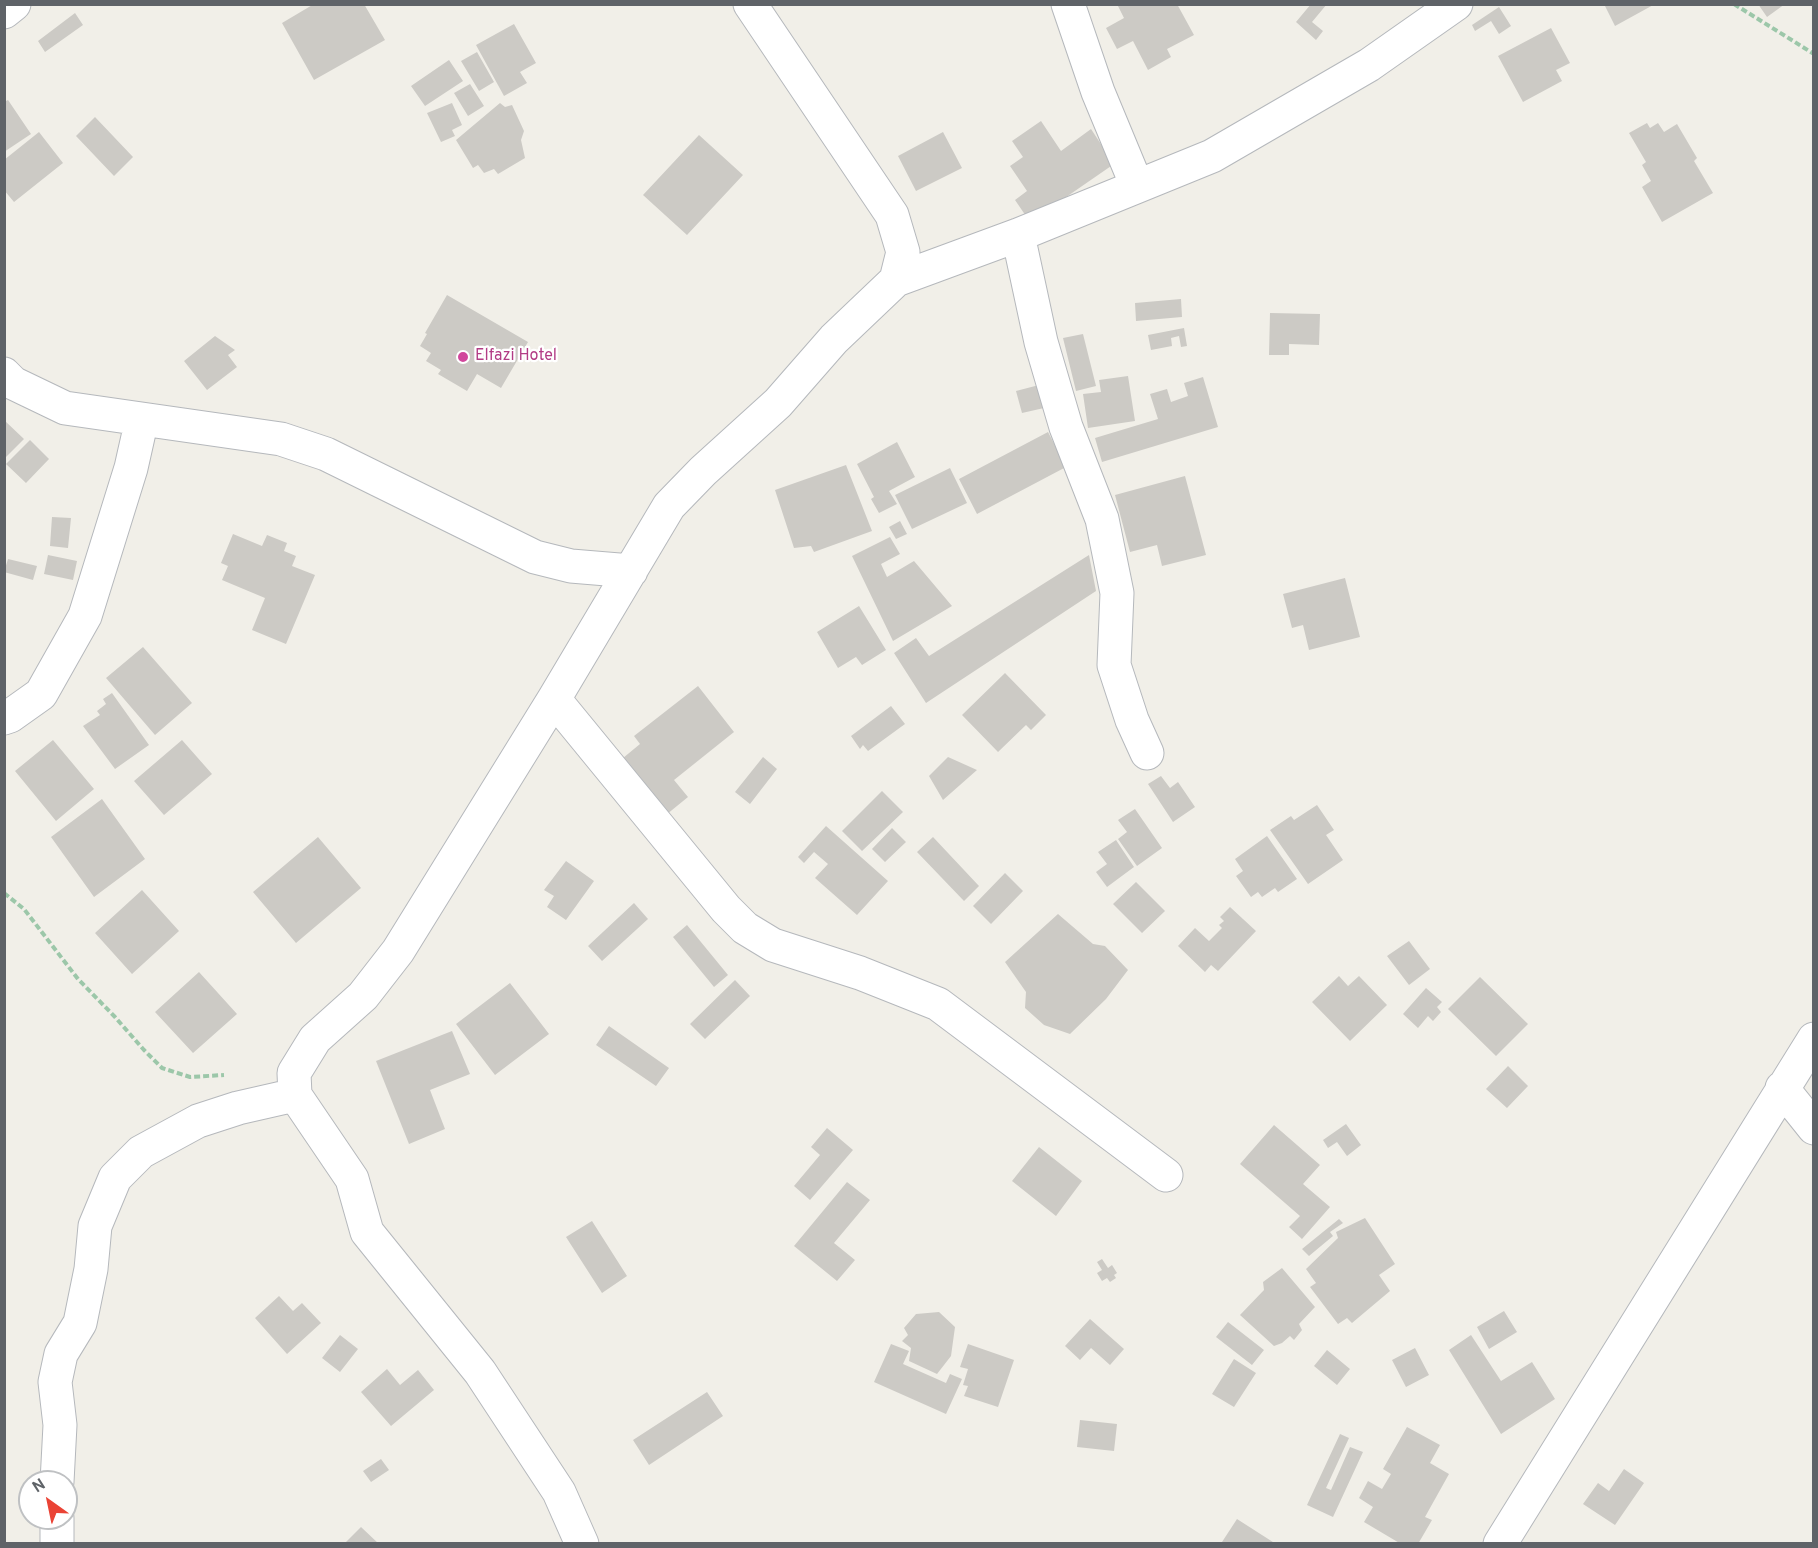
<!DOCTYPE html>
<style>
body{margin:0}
#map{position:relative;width:1818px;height:1548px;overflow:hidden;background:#f1efe8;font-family:Overpass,sans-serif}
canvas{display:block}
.frame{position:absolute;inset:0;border:6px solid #5f6368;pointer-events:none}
.north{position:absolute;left:18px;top:1470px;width:60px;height:60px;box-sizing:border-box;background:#fff;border:2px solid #bfc1c3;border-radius:50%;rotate:327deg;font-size:16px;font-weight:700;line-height:24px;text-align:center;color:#5f6368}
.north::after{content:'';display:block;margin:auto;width:21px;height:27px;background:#ea4335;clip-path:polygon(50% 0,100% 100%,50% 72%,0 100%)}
</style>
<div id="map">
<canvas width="1818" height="1548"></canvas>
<div class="frame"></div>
<div class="north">N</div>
</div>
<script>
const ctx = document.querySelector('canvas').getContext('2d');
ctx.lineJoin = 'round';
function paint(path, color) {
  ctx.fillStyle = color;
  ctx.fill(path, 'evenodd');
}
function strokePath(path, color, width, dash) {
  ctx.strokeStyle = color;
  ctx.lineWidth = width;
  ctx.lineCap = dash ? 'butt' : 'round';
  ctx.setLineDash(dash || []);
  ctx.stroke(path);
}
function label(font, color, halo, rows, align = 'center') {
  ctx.font = font + ' Overpass,sans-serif';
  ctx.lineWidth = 4.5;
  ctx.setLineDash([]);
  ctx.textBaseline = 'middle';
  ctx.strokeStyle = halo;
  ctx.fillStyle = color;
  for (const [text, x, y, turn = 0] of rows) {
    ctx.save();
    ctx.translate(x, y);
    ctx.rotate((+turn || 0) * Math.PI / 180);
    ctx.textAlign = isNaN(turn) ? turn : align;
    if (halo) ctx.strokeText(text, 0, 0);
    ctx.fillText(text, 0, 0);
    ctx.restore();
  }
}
const building = new Path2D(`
 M314,4H364L385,40L314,80L282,23Z
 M1117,4H1177L1194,35L1167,49L1171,57L1148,70L1133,41L1117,49L1106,28L1124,18Z
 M1311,4H1327L1312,22L1323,31L1316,40L1296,22Z
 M1604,4H1655L1615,26Z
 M1758,4H1785L1767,17Z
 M1499,7L1511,26L1499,34L1491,21L1475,31L1472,25Z
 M75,13L83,25L45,52L38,41Z
 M514,24L536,63L520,72L527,83L504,96L476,45Z
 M1551,28L1570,63L1556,70L1562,81L1523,102L1498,56Z
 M477,52L494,82L479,91L461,61Z
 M449,60L463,81L425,106L411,86Z
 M470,84L484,106L468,116L454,93Z
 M8,100L31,134L4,152V102Z
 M452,103L462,125L452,130L455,136L441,142L427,113Z
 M500,103L505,107L512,105L524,131L521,140L525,158L498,174L494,169L484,173L478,165L473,168L456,140Z
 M95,117L133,157L114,176L76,136Z
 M1041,121L1061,151L1091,129L1114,164L1030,222L1015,200L1027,191L1010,166L1023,157L1012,141Z
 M1647,123L1650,128L1658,123L1664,132L1677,124L1697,158L1694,161L1713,193L1662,222L1642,187L1651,181L1642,165L1646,162L1629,133Z
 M39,132L63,163L14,202L4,190V160Z
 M943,132L962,168L916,191L898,156Z
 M699,135L743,175L687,235L643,195Z
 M447,295L528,342L501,388L477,374L467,391L438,374L441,370L426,361L431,353L420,346L427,334L425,333Z
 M1181,299L1182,317L1136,321L1135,303Z
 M1270,313L1320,314L1319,345L1289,344V355H1269Z
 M1184,328L1187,346L1181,347L1179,336L1171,338L1172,346L1151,350L1148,335Z
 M1083,334L1096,386L1076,391L1063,338Z
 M215,336L235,350L228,355L237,367L207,390L184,361Z
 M1128,376L1135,421L1088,428L1083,394L1101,392L1099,380Z
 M1203,377L1218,427L1102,462L1095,438L1158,419L1150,394L1167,389L1171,402L1188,396L1184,383Z
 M1039,385L1044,408L1022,413L1016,391Z
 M4,420L24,439L4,459Z
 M1048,432L1066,467L977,514L959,479Z
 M30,440L49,459L26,483L6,464Z
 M897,442L915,477L889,491L897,504L879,513L871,499L874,497L857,464Z
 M846,465L872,531L814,552L811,546L794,548L775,490Z
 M950,468L967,503L912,529L895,495Z
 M1185,476L1206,555L1162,566L1157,545L1130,552L1115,495Z
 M52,517L71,518L68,548L50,546Z
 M900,521L907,534L896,539L889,527Z
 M233,534L262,546L267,535L287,543L284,551L296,556L292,566L315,575L286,644L252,630L265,598L222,580L228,566L221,563Z
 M890,537L900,554L881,564L887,577L914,561L952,606L893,641L852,556Z
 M48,555L77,561L73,580L44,574Z
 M1089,555L1096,591L926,703L894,653L916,638L929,656Z
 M8,559L37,566L33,580L4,572Z
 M1345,578L1360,637L1309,650L1303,625L1292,628L1283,594Z
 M859,606L886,650L862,665L856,657L838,668L817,632Z
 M143,647L192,703L155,735L106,678Z
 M1005,673L1046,715L1031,730L1026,725L998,752L962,715Z
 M698,686L734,732L674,780L688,797L661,819L617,763L640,744L634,736Z
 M112,693L149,745L115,769L83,726L100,715L97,711L106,704L103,699Z
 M891,706L905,724L868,751L863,745L860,749L851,736Z
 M53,740L94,789L56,821L15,771Z
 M182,740L212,774L164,815L134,781Z
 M763,757L777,769L750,804L735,792Z
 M948,757L977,770L943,800L929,776Z
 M1161,776L1170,788L1178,782L1195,807L1173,822L1148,784Z
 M882,791L903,812L862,851L842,831Z
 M102,799L145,859L94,897L51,837Z
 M1317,805L1334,830L1326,835L1343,860L1308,884L1270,830L1291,816L1294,820Z
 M1135,809L1162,848L1137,866L1118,839L1127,832L1118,820Z
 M826,826L888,881L857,915L815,878L828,864L814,852L804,863L798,857Z
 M892,828L906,842L885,862L872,849Z
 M1267,836L1297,879L1278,892L1275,888L1262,897L1258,892L1251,897L1236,876L1243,871L1235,859Z
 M318,837L361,888L296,943L253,892Z
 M933,837L979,886L964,901L917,852Z
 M1116,840L1134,867L1107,887L1096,872L1107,864L1098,852Z
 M566,861L594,881L566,920L547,907L554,896L544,890Z
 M1005,873L1023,891L991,924L973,906Z
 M1136,882L1165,911L1142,933L1113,904Z
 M142,890L179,931L132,974L95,933Z
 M634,903L648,919L602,961L588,946Z
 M1230,907L1256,931L1218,971L1211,965L1205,972L1178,946L1195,928L1209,941L1222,928L1219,925L1224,921L1220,917Z
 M1058,914L1093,944L1105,946L1128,970L1106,999L1070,1034L1044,1025L1025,1008L1026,992L1005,962Z
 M687,925L728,975L714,987L673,937Z
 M1409,941L1430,969L1409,985L1387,956Z
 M199,972L237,1014L193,1053L155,1012Z
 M1339,976L1348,986L1359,976L1387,1005L1350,1041L1312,1002Z
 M1480,977L1528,1024L1496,1056L1448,1009Z
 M735,980L750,996L705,1039L690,1024Z
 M510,983L549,1034L495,1075L456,1024Z
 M1426,988L1442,1002L1437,1007L1441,1012L1433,1021L1428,1016L1418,1028L1403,1014Z
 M609,1026L669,1068L656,1086L596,1045Z
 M452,1031L470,1074L430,1090L445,1129L409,1144L376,1061Z
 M1508,1066L1528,1086L1507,1108L1486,1089Z
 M1346,1124L1361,1145L1347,1156L1337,1142L1328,1148L1323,1140Z
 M1274,1125L1320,1165L1303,1184L1330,1207L1302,1239L1289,1227L1300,1216L1240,1164Z
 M827,1128L853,1150L810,1200L794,1186L820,1155L811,1147Z
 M1039,1147L1082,1181L1056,1216L1012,1181Z
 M847,1182L870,1200L834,1243L855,1260L837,1281L794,1246Z
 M1365,1218L1395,1264L1379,1275L1390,1291L1352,1323L1347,1318L1338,1324L1310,1287L1316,1283L1306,1269L1338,1238L1336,1232Z
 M1339,1219L1343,1223L1330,1232L1333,1236L1309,1256L1302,1249Z
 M592,1221L627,1276L602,1293L566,1237Z
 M1102,1259L1108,1268L1112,1265L1117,1273L1114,1275L1116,1278L1110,1282L1107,1278L1102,1281L1097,1273L1102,1270L1097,1262Z
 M1282,1268L1315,1307L1299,1324L1302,1330L1294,1340L1290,1336L1282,1343L1274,1346L1240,1315L1264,1290L1263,1282Z
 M279,1296L293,1311L302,1303L321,1323L287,1354L255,1318Z
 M1504,1311L1517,1332L1489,1349L1477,1327Z
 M939,1312L955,1327L951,1356L937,1374L909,1361L911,1348L902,1341L908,1335L904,1328L916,1314Z
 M1090,1319L1124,1349L1110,1365L1091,1348L1080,1360L1065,1346Z
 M1228,1322L1264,1350L1252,1365L1216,1337Z
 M340,1335L358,1349L340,1372L322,1358Z
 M1471,1335L1501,1381L1532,1362L1555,1399L1501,1434L1449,1350Z
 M891,1344L909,1351L903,1364L946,1383L950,1374L962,1379L946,1414L874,1382Z
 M968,1344L1014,1360L998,1407L964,1396L968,1386L963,1385L968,1369L960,1367Z
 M1415,1348L1429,1375L1406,1387L1392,1360Z
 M1327,1350L1350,1369L1337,1385L1314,1366Z
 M1234,1359L1256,1373L1234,1407L1212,1394Z
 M387,1369L400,1385L418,1370L434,1390L391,1426L361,1392Z
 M707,1392L723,1416L649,1465L633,1440Z
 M1080,1420L1117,1424L1114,1451L1077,1447Z
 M1407,1427L1440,1445L1430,1463L1449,1474L1425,1517L1432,1520L1418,1544H1401L1364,1522L1373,1507L1359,1498L1368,1481L1382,1489L1391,1474L1383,1469Z
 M1340,1434L1349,1438L1326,1488L1331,1490L1350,1447L1363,1452L1333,1517L1307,1505Z
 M381,1459L389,1470L371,1482L363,1471Z
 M1624,1469L1644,1483L1615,1525L1583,1504L1598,1483L1609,1491Z
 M1237,1519L1276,1544H1224L1222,1542Z
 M361,1527L379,1544H344Z`);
const path = new Path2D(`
 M1734,4L1814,54
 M4,893L24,909L78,979L115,1017L144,1050L162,1068L190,1077L224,1075`);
const minor = new Path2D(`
 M750,4L892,215L903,252L896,280
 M1068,4L1098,92L1137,186
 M4,12L14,4
 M1018,235L1041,342L1066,427L1102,519L1117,593L1114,665L1132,720L1147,753
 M4,374L13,383L65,408L281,439L326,454L535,557L571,566L631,571
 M554,699L726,909L745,928L773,945L860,973L938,1004L1166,1175
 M4,718L10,716L41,694L85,616L131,468L142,419
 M1782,1088L1814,1128
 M57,1482L60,1425L55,1382L61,1354L80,1323L91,1269L95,1226L115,1178L141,1152L198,1121L238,1108L295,1095
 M57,1544V1518
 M582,1544L559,1492L480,1372L367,1232L352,1179L295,1095L294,1073L315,1039L363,996L398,951L554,699L669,506L703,471L778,403L834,339L896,280L1018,235L1212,156L1369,65L1456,4
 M1500,1544L1814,1039`);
const markers = [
 [463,357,6,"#d1479c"]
];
const hotelNames = [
 ["Elfazi Hotel",475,357]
];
paint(building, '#cccac5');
strokePath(minor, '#b5b8bc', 35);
strokePath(path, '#9cc7a9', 4, [6, 3]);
strokePath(minor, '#fff', 33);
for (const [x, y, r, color] of markers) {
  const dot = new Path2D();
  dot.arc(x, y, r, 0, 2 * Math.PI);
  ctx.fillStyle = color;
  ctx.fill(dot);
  strokePath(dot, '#fff', 2);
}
label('16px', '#b23c85', '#fff', hotelNames, 'left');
</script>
